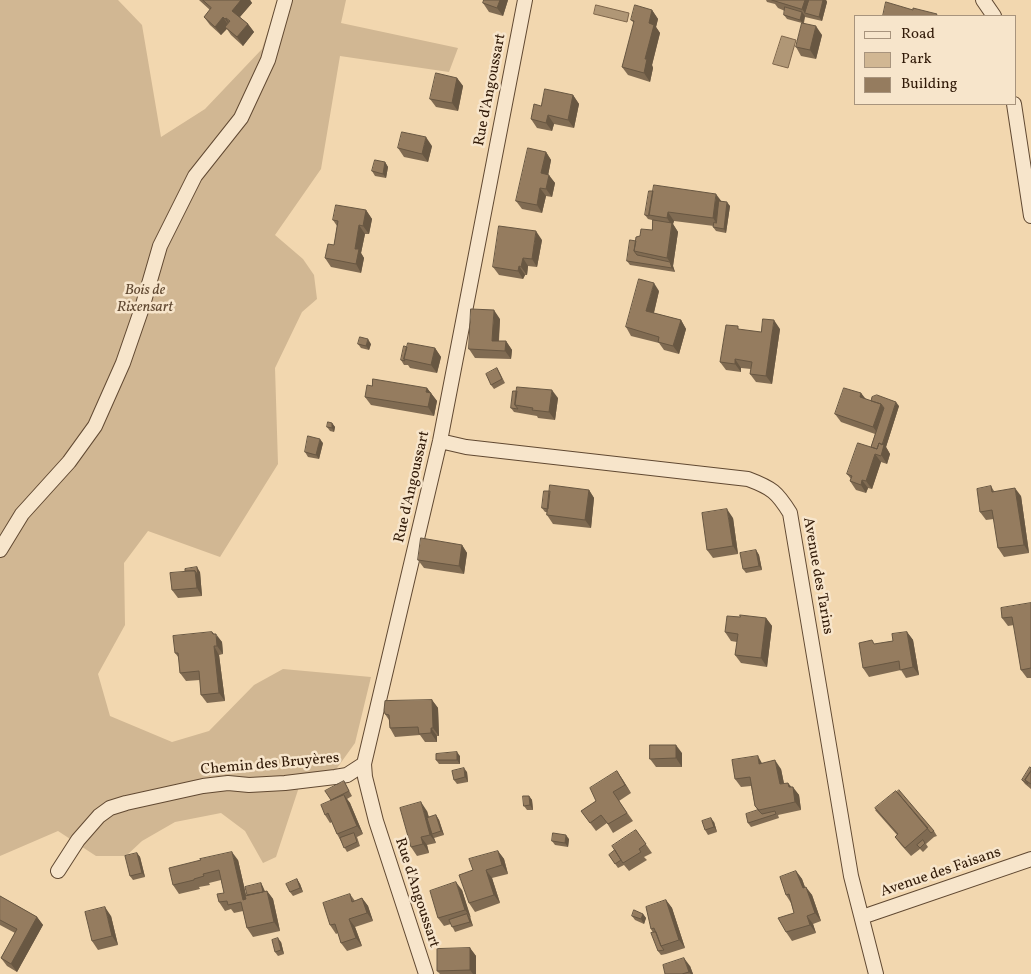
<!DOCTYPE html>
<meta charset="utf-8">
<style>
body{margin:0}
#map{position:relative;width:1031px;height:974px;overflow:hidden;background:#f2d7af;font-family:Vollkorn,serif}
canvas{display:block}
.legend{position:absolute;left:854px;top:15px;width:162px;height:90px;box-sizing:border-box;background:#f7e5cb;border:1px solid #a8947d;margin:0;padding:6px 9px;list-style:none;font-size:15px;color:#311a08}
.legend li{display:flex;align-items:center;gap:10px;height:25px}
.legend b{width:25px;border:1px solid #a8947d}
</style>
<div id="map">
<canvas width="1031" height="974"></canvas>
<ul class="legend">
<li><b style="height:6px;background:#f7e5cb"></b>Road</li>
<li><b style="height:14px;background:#d1b793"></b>Park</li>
<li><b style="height:14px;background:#957c5f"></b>Building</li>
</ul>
</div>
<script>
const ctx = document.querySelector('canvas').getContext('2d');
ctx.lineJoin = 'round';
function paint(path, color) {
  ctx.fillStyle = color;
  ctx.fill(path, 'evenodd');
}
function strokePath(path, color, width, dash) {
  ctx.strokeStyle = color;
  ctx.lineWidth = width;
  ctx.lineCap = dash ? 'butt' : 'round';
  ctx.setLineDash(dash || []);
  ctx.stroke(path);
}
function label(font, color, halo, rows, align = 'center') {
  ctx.font = font + ' Vollkorn,serif';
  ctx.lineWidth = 5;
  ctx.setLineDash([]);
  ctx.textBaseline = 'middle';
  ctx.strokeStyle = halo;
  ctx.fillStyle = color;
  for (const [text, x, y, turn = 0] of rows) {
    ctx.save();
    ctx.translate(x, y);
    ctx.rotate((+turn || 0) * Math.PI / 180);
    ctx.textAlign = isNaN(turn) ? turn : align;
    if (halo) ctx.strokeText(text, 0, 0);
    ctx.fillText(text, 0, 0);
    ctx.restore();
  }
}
const green = new Path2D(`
 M0,0H118L142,25L161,137L205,109L262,49L278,0H346L341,23L458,48L449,72L340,56L321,169L275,235L303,259L314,275L317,299L302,312L275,368L278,464L220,557L148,531L124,563L125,625L98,674L110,716L172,742L209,731L254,685L283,669L371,677L355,743L332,775L299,787L276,857L263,863L245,831L221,813L175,822L142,841L126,856H96L58,831L0,856Z`);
const water = new Path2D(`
 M596,5L629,13L627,22L594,14Z
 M782,36L796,40L788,68L773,64Z`);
const minor = new Path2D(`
 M983,0L994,16
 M1014,104L1031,216
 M440,441L466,447L748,479C772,488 777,492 790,513L851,876L876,974
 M0,550L22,514L69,462L95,426L123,363L142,308L160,246L195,176L241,118L268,60L285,0
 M58,871L78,840L99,816L110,808L126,803L203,786L228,783L249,785L285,783L335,777L347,775L364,764
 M862,917L1031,859
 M426,974L376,821L365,777L364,764L440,441L525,0`);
const wall = new Path2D(`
 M199,0H250L252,3L240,17L248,24L254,32L243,46L231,35L227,29L221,35L210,25L204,17L210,10Z
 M484,0H508L503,16L489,12L483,3Z
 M766,0H826L827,2L822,21L805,17L804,23L822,35L816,59L801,56L796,47L802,23L787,19L784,15L785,11L778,8L775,4L767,2Z
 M652,10L658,19L656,27L660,33L652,65L653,68L650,82L628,75L622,67L634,23L631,20Z
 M457,78L463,86L458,111L436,107L430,99Z
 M573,95L579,104L574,128L554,124L552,131L537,128L531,119L541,106Z
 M432,146L428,162L404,157L398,148Z
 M546,152L551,160L548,175L555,183L552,197L546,196L542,213L522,209L516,201Z
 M385,162L388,167L386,178L375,176L372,171Z
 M721,201L730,206L726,233L716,231L713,227L714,226L674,221L673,224L678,232L673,266L675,272L630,265L627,261L636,241L640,236L652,230L653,221L652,220L648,219L645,215Z
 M366,210L372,219L369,234H365L361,253L364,258L361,273L331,267L325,258L334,245L337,226L333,220Z
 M542,240L537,267L528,266L527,275H525L523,279L499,275L493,267Z
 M659,291L654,313L681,320L686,329L679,354L664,350L659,343L631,336L626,327Z
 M500,319L499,341H506L512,350L511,359L475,358L469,349Z
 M780,329L772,384L756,382L750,374L751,369L741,368V372L726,370L720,362L740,330L761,332Z
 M358,344H371L369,350L361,348Z
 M435,348L441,357L437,373L410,368L408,365H404L401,360Z
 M497,368L500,373L505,383L494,389L491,385Z
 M427,388L437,401L434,416L371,405L365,397Z
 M513,391L558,398L555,420L538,418L537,416L514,412L511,408Z
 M861,393L866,399L871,401L899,406L886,447L890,454L887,464L881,462L872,489L868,488L866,493L856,490L850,481L851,479L847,474L871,447L875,434L841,422L835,414Z
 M332,423L335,427L334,432L330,431L327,427Z
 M323,443L319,459L308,457L305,452Z
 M991,486L994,491L1021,496L1029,553L1004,557L998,548L994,519L986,520L980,512Z
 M589,490L594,498L591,528L553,524L547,515V512H545L542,508L550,491Z
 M733,518L738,554L713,558L707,550Z
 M462,545L467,553L464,574L424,568L418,560Z
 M756,550L759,555L762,570L746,573L743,569Z
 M200,572L202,596L178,598L172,590Z
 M1031,603V678H1027L1021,670L1014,625L1008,626L1002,618Z
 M740,617L766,618L772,626L767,667L741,663L735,655L737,642L731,641L725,632Z
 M212,632L222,642L223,654L219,655L225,701L207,703L201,695L200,680L186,681L180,673L179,658L175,653Z
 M907,632L913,640L919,675L906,678L901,670L869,677L863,668L875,644L893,641Z
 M432,700L438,708L439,736H437V742H425L420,735L395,737L390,728L389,720L385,714Z
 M682,753V767H656L650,759Z
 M460,756V764H439L436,760Z
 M762,763L781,769L784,784L788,783L799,795L801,810L778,815L779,818L751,827L748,823L758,811L755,806L751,786L741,787L735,779Z
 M1031,768V789L1025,784L1022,780Z
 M617,771L631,793L619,801L633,821L613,833L607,823L596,831L581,811L596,801Z
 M467,772L468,782L457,784L454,780Z
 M344,781L352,796L347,799L350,803L363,834L357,837L360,846L347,852L337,834L332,822L330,823L325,815L331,800Z
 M896,791L934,831L937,836L934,837L926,844L928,847L923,852L920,849L911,856L901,845L895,837L897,835L875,810Z
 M529,796L532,800L533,810H527L524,806Z
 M427,811L429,817L436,815L439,820L444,835L434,838L436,843L427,845L429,853L417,856L411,847Z
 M714,822L717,832L708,835L705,830Z
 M636,830L652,853L644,857L647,860L629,871L624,865L618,868L609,855L615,850Z
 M569,839L568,847L555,845L552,841Z
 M498,851L504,859L508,874L492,878L500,903L475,912L469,903L473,870Z
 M137,853L140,857L145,877L133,880L130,876Z
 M238,860L246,895L261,883L265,891H267L273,899L280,931L253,937L247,928L243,911L234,913L231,909L225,911L219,902L224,893L221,880L209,883L210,885L199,887L200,889L179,894L173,885Z
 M796,871L802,879L805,887L812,895L821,921L813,924L816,933L792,941L786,932L794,913L791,903L786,895Z
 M297,879L300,884L303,892L293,896L290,892Z
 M462,890L473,926L455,932L451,924L444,926L438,918Z
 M350,894L355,901L362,898L368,906L373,921L355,927L362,946L347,951L341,943L338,933L336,934L330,925Z
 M0,896L37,917L43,925L17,972L7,966L1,958L15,933L0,925Z
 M666,900L672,908L685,948L666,954L661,955L658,951L653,933L651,929Z
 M643,914L646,918L644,924L635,920L632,916Z
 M111,916L118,945L98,950L92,941Z
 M281,942L284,954L278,956L275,952Z
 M470,948L476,956V974H440L437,971Z
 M690,966L693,974H665Z`);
const shadedWall = new Path2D(`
 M241,0H250L252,3L238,19L232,11Z
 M500,0H508L503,16L497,8Z
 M805,0H813L805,13L808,17L802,9Z
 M823,0H826L827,2L822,21L819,17Z
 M652,10L658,19L656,27L660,33L652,65L653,68L650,82L644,73L649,23Z
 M802,12L805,16L803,24L800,20Z
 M223,17L229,26L221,35L215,27Z
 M226,18L232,26L231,28L225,19Z
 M248,24L254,32L243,46L237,37Z
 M816,26L822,35L816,59L810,50Z
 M457,78L463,86L458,111L452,103Z
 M573,95L579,104L574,128L568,120Z
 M548,115L554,124L552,131L546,123Z
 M426,137L432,146L428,162L422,154Z
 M546,152L551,160L547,181L541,173Z
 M385,162L388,167L386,178L383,174Z
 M549,175L555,183L552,197L546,189Z
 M540,188L546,196L542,213L537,205Z
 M716,194L722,202L719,227L713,218Z
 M727,202L730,206L726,233L724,229Z
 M366,210L372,219L369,234L363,226Z
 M668,212L674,221L673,224L678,232L673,266L667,258L672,226L667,218Z
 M359,225L365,234L361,253L364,258L361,273L356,264L355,249Z
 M536,231L542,240L537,267L532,259Z
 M523,258L528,266L527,275L521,267Z
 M670,262L673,266L675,272L672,268Z
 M519,266L525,275L523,279L518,271Z
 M654,283L659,291L652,320L646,311Z
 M494,310L500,319L498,349L492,341Z
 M681,320L686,329L679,354L673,346Z
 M774,320L780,329L772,384L766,376Z
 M368,339L371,344L369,350L366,346Z
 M506,341L512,350L511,359L505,351Z
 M435,348L441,357L437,373L431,365Z
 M735,359L741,368V372L735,364Z
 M427,388L437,401L434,416L428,407L426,392Z
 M552,390L558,398L555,420L549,412Z
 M861,393L867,402L860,397Z
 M896,402L899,406L886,447L890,454L887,464L880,453Z
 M881,404L887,413L879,435L873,427Z
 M332,423L335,427L334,432L332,428Z
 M320,439L323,443L319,459L316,455Z
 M875,454L881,462L872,489L866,481Z
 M862,480L868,488L866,493L861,485Z
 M1015,488L1021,496L1029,553L1024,545Z
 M589,490L594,498L591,528L585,520Z
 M727,509L733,518L738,554L733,546Z
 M462,545L467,553L464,574L459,566Z
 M756,550L759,555L762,570L759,566Z
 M197,567L200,572L202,596L197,588L195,571Z
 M766,618L772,626L767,667L761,658Z
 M212,632L217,638L216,634L222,642L223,654L217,646L213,634Z
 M907,632L913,640L919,675L913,667Z
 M214,646L219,655L225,701L219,693Z
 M432,700L438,708L439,736L433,728Z
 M431,728L437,736V742L431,733Z
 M676,745L682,753V767L676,758Z
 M457,752L460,756V764L457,760Z
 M758,756L763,765L759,764Z
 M775,760L781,769L786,793L780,784Z
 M464,768L467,772L468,782L465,777Z
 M617,771L623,780L631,793L625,785Z
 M788,783L793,790V787L799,795L801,810L795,802L789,787Z
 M344,795L350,803L363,834L357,826Z
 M529,796L532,800L533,810L530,805Z
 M421,802L427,811L433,834H432L434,838L436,843L430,835Z
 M436,815L439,820L444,835L441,831Z
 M711,818L714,822L717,832L714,827Z
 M566,835L569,839L568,847L565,843Z
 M421,837L427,845L429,853L423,844Z
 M498,851L504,859L508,874L502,865Z
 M232,852L238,860L249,908L243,900Z
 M137,853L140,857L145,877L142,873Z
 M486,870L492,878L500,903L494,895Z
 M796,871L802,879L808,896L803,888Z
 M297,879L300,884L303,892L300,888Z
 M456,882L462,890L471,918L465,910Z
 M261,883L263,887L267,900L264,896Z
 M806,887L812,895L821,921L815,913Z
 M267,891L273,899L280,931L274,922Z
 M362,898L368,906L373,921L367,913Z
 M666,900L672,908L685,948L679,940Z
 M105,907L111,916L118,945L112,936Z
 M467,914L470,918L473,926L470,922Z
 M643,914L646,918L644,924L641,919Z
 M807,916L813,924L816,933L810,925Z
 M37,917L43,925L17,972L11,964Z
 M349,919L355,927L362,946L356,938Z
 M278,938L281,942L284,954L281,950Z
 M470,948L476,956V974H473L470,970Z
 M684,958L690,966L693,974H691L689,972Z`);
const building = new Path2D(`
 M203,0H241L232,11L248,24L237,37L225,27L230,21L226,18L225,19L223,17L215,27L204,17L211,8Z
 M484,0H500L497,8L483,3Z
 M772,0H805L802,9Z
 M809,0H823L819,17L805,13Z
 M886,2L913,10V8L937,14L936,16H883Z
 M635,5L652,10L649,23L654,25L645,59H647L644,73L622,67L634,21L631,20Z
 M785,7L802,12L800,20L784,15Z
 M802,23L816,26L810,50L796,47Z
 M436,73L457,78L452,103L430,99Z
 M545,89L573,95L568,120L548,115L546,123L531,119L534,104L541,106Z
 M402,132L426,137L422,154L398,148Z
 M528,148L546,152L541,173L549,175L546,189L540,188L537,205L516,201Z
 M375,160L385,162L383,174L372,171Z
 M654,185L716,194L713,218L668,212L667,218L649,215Z
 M649,191H653L649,216L645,215Z
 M719,201L727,202L724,229L713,227L714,222L716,223Z
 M336,205L366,210L363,226L359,225L355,249H359L356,264L325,258L328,244L334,245L338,221L333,220Z
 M653,220L672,223L667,258L634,251L636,237L640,236L641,229L652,230Z
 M499,226L536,231L532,259L523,258L521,267L519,266L518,271L493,267Z
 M630,240L636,241L634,251L637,255L670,262L672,268L627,261Z
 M639,279L654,283L646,311L681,320L673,346L658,342L659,337L626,327Z
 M471,309L494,310L492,341H506L505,351L469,349Z
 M763,319L774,320L766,376L750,374L752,362L735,359V364L720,362L726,325L738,326V329L761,332Z
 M360,337L368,339L366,346L358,344Z
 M408,343L435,348L431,365L404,359Z
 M404,346L407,347L404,359L405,361L401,360Z
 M497,368L502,379L491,385L486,374Z
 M373,379L427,388L426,392L431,393L428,407L365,397L367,385L372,386Z
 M517,387L552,390L549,412L532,410L533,408L515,405Z
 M844,388L861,393L860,397L881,404L873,427L835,414Z
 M513,391H517L515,405L518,409L511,408Z
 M877,395L896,402L882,445L879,443L877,449L871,447L884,408L881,404L871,401L872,397Z
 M328,422L332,423V428L327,427Z
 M308,436L320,439L316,455L305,452Z
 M858,443L877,449L879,443L884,445L881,456L875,454L866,481L862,480L861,485L850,481L852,476L847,474Z
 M550,485L589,490L585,520L547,515Z
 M991,486L992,492L1015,488L1024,545L998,548L992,510L980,512L977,489Z
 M544,491H550L548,509L542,508Z
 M727,509L733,546L707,550L702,513Z
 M421,538L462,545L459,566L418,560Z
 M756,550L759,566L743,569L740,553Z
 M197,567L198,575L195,571H185V569Z
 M195,571L197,588L172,590L170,573Z
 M1031,603V668L1021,670L1012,617L1002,618L1001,608Z
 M740,615L766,618L761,658L735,655L738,634L725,632L727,616L740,617Z
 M212,632L213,634H216L217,646H214L219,693L201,695L199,671L180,673L178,653H175L173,636Z
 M907,632L913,667L900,670L899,661L863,668L859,643L872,640L874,644L893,641L892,634Z
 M432,700L433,728H431V733L419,734L418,727L390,728L389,715L385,714L384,710L385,701Z
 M650,745H676V758L650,759Z
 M457,752V760H436V754Z
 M758,756L759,764L775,760L780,784L788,783L789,787H793L795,802L759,810L755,806L750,777L735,779L732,760Z
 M1030,767L1031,768V771L1025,780L1028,784L1022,780Z
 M464,768L465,777L454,780L452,771Z
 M617,771L625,785L613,792L627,813L608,824L601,815L590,823L581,811L596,801L590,788Z
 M1031,771V784L1025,780Z
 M344,781L349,791L331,800L325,791Z
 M899,790L934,831L931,833L897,792Z
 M896,791L928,828L905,848L895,837L898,834L875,808Z
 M344,795L357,826L337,834L328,813L325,815L321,805Z
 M523,796H529L530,805L524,806Z
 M421,802L430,835L421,837L423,844L411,847L400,808Z
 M758,810L762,814L775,811L776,814L748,823L746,814Z
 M436,815L441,831L432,834L427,818Z
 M711,818L714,827L705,830L702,821Z
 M636,830L646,844L639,849L641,852L623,863L612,846Z
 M354,833L357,842L344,848L340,838Z
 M553,833L566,835L565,843L552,841Z
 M923,840L925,843L920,848L917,845Z
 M615,850L621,860L615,864L609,855Z
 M498,851L502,865L486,870L494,895L469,903L459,875L473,870L469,859Z
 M232,852L243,900L246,899L245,896L267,891L274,922L247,928L241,902L228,905L227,901L219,902L217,894L224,893L219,870L203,874L204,876L194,879V880L173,885L169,868L201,860L200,859Z
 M137,853L142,873L130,876L125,856Z
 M796,871L803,888L806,887L815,913L807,916L810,925L786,932L778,918L794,913L789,894L786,895L780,877Z
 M297,879L300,888L290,892L286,884Z
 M456,882L465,910L438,918L430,891Z
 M261,883L263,892L247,895L245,887Z
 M350,894L352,902L362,898L367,913L349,919L356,938L341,943L335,924L330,925L323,903Z
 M0,896L37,917L11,964L1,958L17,929L0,920Z
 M666,900L679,940L661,946L654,928L651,929L646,907Z
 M105,907L112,936L92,941L85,912Z
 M634,910L643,914L641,919L632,916Z
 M467,914L470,922L452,927L449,920Z
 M656,932L661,946L664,950L658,951L651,933Z
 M278,938L281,950L275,952L272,940Z
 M470,948V970L437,971V949Z
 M684,958L689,972L682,974H665L663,965Z`);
const streetNames = [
 ["Rue d'Angoussart",491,90,-79],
 ["Rue d'Angoussart",413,487,-77],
 ["Avenue des Tarins",817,576,80],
 ["Chemin des Bruyères",270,765,-5],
 ["Avenue des Faisans",941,873,-19],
 ["Rue d'Angoussart",416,893,72]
];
const parkNames = [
 ["Bois de",145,291],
 ["Rixensart",145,308]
];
paint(green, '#d1b793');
paint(water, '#b09776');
strokePath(water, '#7d654a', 1);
strokePath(minor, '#614932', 16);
strokePath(minor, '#f7e5cb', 14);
paint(wall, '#806b52');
paint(shadedWall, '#685742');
paint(building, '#957c5f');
strokePath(building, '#685742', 1);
label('15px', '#311a08', '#f7e5cb', streetNames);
label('italic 15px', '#614932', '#f7e5cb', parkNames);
</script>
